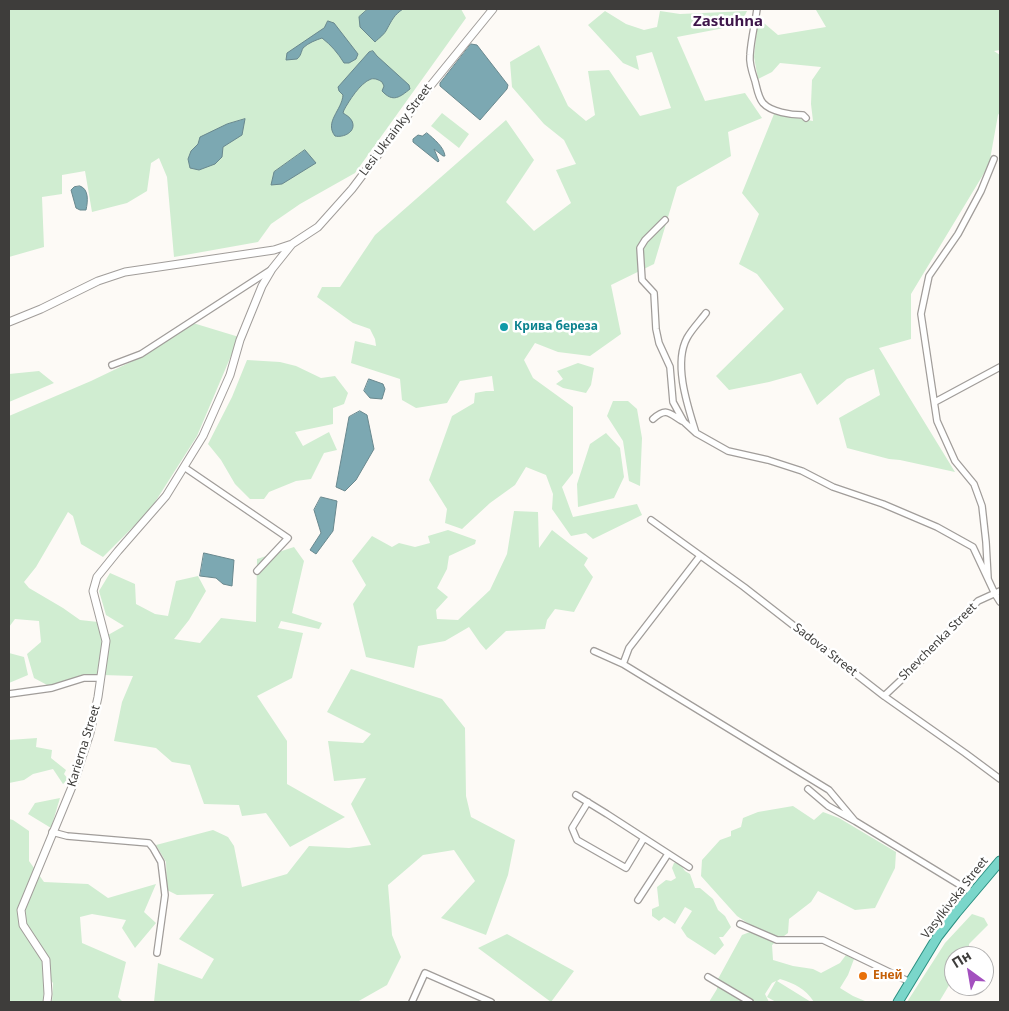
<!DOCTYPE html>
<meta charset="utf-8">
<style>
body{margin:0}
#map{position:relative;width:1009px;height:1011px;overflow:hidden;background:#fdfaf6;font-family:"Noto Sans",sans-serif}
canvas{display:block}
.frame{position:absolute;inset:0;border:10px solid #3e3d3b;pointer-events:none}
.north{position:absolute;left:944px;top:946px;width:50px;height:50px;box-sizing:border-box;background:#fff;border:1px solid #b2b1b1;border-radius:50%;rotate:328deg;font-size:14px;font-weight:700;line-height:20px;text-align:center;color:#3e3d3b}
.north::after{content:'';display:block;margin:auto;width:18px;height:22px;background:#a350bf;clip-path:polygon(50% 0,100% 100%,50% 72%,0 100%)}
</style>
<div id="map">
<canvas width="1009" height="1011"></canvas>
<div class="frame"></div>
<div class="north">Пн</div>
</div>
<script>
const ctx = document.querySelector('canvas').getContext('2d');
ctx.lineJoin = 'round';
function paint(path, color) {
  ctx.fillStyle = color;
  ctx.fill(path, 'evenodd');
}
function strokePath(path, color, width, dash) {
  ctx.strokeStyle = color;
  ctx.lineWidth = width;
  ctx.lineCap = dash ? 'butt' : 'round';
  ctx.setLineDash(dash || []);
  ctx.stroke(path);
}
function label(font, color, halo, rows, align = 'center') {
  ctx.font = font + ' "Noto Sans",sans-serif';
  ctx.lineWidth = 5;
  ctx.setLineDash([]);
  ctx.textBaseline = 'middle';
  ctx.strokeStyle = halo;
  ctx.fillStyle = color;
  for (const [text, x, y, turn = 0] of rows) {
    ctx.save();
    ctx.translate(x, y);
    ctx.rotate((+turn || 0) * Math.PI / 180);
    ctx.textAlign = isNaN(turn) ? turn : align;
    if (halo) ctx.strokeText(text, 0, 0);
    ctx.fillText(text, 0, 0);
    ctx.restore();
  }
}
const green = new Path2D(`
 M9,9H461L466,18L355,173L300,204L271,224L258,242L174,257L167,177L159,158L151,163L147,191L127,203L92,212L85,171L62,175V194L42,197L44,247L9,257Z
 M817,9H1000V50L994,51L1000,55V112L998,115L989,165L911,294V339L879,348L955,472L900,460L889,459L847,448L839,418L880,395L874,369L847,379L817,405L801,373L769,382L729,390L716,376L784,309L757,274L739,264L759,214L742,193L774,114L813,121L811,104L812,80L821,67L780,63L772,72L758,79L754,57L758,18L778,35L826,27L816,10Z
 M605,11L626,24L644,30L657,27L660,11L680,14L747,11L740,25L677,37L705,101L745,93L762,118L728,132L731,156L677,187L654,264L611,285L621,334L590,356L558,352L535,343L524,360L533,378L573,407V473L562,487L573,517L637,504L642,515L593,539L586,533L571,536L552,509L553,494L546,475L526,467L515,485L490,503L462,529L445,523L447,509L429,480L452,416L474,403L475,393L486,391H494L492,376L460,381L447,403L416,408L402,400L400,379L351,363L355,341L376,346L375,339L370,329L353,323L317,297L322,287H340L375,235L506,120L534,160L506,202L534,231L571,203L556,170L576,164L564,140L544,124L512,87L510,62L539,45L568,106L586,121L595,115L588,71L609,70L640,116L671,108L652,52L636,56L639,70L623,63L588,25Z
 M442,113L469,134L459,148L431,126Z
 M193,323L239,337L197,436L150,510L103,557L81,544L73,516L68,512L36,567L24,582L29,588L63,608L80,620L98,622L102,643L97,674L82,676L49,686L34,678L27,654L41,642L39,621L15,619L9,627V416L91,381L139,358Z
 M247,360L280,362L296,366L321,378L335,376L348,393L344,404L333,408V424L295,432L303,446L329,432L337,450L324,453L311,479L296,481L269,492L264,499H250L235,484L221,460L208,444L232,397Z
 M578,363L594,368L591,385L586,393L563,388L556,384L563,379L557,371Z
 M39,371L54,383L9,402V374Z
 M613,401H628L637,409L642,438L640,486L629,481L623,441L607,416Z
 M606,433L620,448L624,477L614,498L578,507L577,484L590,444Z
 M514,511L538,512L539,548L552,530L588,558L584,565L593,577L574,612L555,609L547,620L545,629L506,631L486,650L480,643L469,627L445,641L418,646L414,668L366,657L353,604L366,585L352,561L372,536L392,547L399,543L415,547L430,543L428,536L448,530L476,540L475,544L449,556L447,569L437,588L448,597L436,610L437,619L458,620L490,590L507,554Z
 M294,547L304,561L292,613L322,623L319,629L281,621L278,628L303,633L292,678L257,696L287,741V784L345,817L290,847L266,813L242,816L239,805L204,804L190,765L172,762L156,748L114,741L122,702L133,676L103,675L108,635L124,626L106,615L99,591L110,573L135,584L136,604L155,614L168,616L176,581L198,576L206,591L189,620L174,639L200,643L221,618L256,622L257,559Z
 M9,653L24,657L28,675L9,683Z
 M351,669L442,699L465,728L466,796L471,817L515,840L508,875L486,935L441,918L475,881L454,850L423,855L388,885L392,935L401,957L387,985L357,1002H154L158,963L202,979L214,959L179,939L214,894L177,895L167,890L166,862L156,845L213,830L228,837L234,846L242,887L287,874L309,846L349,848L371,845L351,804L366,778L334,781L328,741L363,743L371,734L327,712Z
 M37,738L36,747L52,750L51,758L66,770L64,774L68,779L63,784L53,769L33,774L24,780L9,783V740Z
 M60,798L51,828L28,814L35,803Z
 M793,806L814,820L823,812L839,818L896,852L895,868L875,908L855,910L818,891L811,902L789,919L788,933L772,945L773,960L793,966L813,969L821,973L840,963L846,955L854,959L848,975L840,988L853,996L865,1001L864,1002H814C805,988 795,984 780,979L777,981L811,1002H776L767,997L776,981L772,983L765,994L769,1002H709L717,989L718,979L742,935L750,932L752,926L737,916L701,876L702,860L720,840L731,836V831L741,827L743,818L758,812Z
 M9,819L13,820L29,831V861L44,882L88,884L108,898L156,884L144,912L156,923L135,948L122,928L126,920L92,914L80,917L82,943L126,962L118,997L123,1002H52L53,983L46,975L43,1002H9Z
 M678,861L685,871L690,874L695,888H700L713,899L718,910L725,916L731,927L723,937H719L724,945L715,955L687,937L681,928L692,911L685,907L675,924L664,917L659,921L652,916V909L659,906L657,887L666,880L671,881L676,878L672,868L674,863Z
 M972,914L984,918L988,925L969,944V954L968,956H954V977L939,1002H907L945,943Z
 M507,934L574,971L551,1002L478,948Z`);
const water = new Path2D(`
 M368,9H403C394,15 392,20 387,29C385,34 379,38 375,42L360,27L359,17Z
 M328,21L334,23L358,54L356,59L349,63H344C338,53 331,45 322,38C316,40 308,43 303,48C301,52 301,56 297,59L286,60L287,53L324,28Z
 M471,44L477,45L508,85L507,89L480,120L440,86V83L444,78Z
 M373,51L377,56L409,85L410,89C400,97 393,103 382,91L384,86L382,82C379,80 375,78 371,79C360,83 349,101 344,110L343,113C346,115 350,117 352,121C357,132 343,138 335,136C324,122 342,110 343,95L339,91L338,87L369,52Z
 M245,119L242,135L223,147L222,157L215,164L199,170L190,168L188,159L191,151L198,144L200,137L227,124Z
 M427,133C434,139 444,147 445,156H443L434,149L439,161L438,162L413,142V139L418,135L422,136Z
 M305,150L316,163L282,184L271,185L274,172Z
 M80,186C89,189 88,201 86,210H80L76,208L71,190L74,187Z
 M369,379L383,384L385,389L382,399L370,398L364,391Z
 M360,411L367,415L374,449L356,480L345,491L336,487L349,417Z
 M321,497L337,501L333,531L316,554L310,550L321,533L314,510Z
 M204,553L234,560L232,586L223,584L216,578L200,576Z`);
const minor = new Path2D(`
 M757,9C755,24 751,39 750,55C749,64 752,72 755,81C757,88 758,97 763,103C771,112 791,115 803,115L806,118
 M665,220L645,240L640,248L642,280L654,293L656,329L659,343L670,367L673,402L684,422L696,433L728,451L768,460L802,471L833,487L883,504L937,527L973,547L995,594L1000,602
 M112,365L141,354L272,269
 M935,402L1000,367
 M653,419C666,407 669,413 682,421
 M696,433C688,407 673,364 687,338C692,329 700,321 706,313
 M184,467L288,538L257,571
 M651,520L744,587L884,696L965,753L1000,779
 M988,578L986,542L982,506L974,484L955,461L937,421L921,314L929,276L958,234L981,191L994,159
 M594,651L623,664L829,790L855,821
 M623,664L629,648L700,556
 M9,694L52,688L84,678H100
 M884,696L916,666L978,601L1000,591
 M808,789L828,806L855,821L973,893
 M576,795L607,814L689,867
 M588,802L572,828L577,840L626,868L644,838
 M52,832L67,836L149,843L153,848L161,862L165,895L157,953
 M638,900L668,854
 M740,924L777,940H823L910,982
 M708,977L750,1002
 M412,1002L425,973L491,1002`);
const tertiary = new Path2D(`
 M9,322L41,309L98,281L125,272L274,250L292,244L318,227L352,189L423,95L493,9
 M47,1002L48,994L46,960L23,925L21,910L74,782L90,733L98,697L106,641L93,591L97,577L118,551L166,496L203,436L230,375L240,340L262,286L272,269L292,244`);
const primary = new Path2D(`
 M898,1002L938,936L956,913L1000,861`);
const markers = [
 [504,327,5,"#0f9aa8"],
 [863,976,5,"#e8710a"]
];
const streetNames = [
 ["Lesi Ukrainky Street",396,130,-53],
 ["Shevchenka Street",938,642,-45],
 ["Sadova Street",825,650,38],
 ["Karierna Street",84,746,-73],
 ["Vasylkivska Street",955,898,-52]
];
const cultureNames = [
 ["Крива береза",514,327]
];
const foodNames = [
 ["Еней",873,976]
];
const quarterNames = [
 ["Zastuhna",728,22]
];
paint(green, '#d0edd1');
paint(water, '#7ca8b2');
strokePath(water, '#69888e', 1);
strokePath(minor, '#a19d9a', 8);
strokePath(tertiary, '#a19d9a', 9);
strokePath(primary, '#2b8f81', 11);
strokePath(minor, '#fff', 5.5);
strokePath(tertiary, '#fff', 7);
strokePath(primary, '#7ad6ca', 9);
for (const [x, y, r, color] of markers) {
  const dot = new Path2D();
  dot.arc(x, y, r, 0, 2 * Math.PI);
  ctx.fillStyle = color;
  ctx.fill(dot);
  strokePath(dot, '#fff', 2);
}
label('12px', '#3e3d3b', '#fff', streetNames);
label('bold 12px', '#0d838f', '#fff', cultureNames, 'left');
label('bold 12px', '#c56008', '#fff', foodNames, 'left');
label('bold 15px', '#3d154a', '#fff', quarterNames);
</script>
